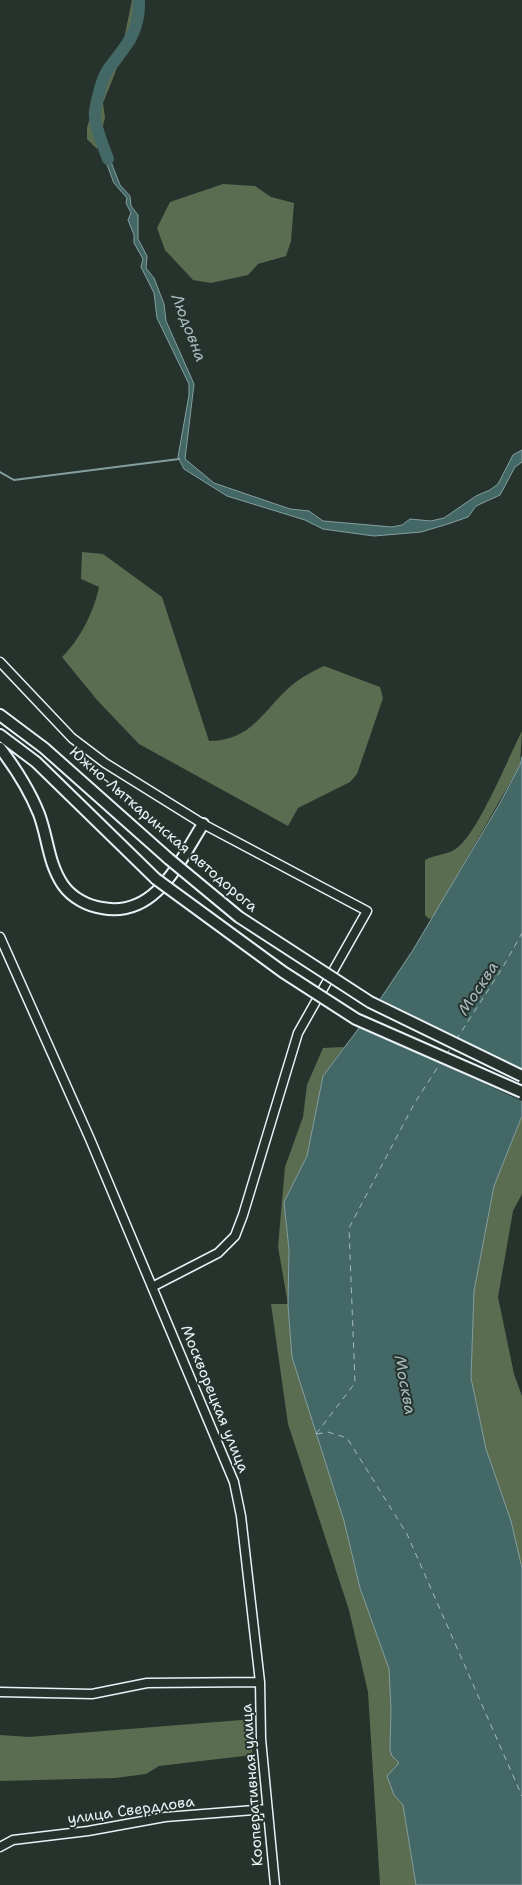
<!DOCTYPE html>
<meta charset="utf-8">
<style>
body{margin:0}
canvas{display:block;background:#26332d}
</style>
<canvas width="522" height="1885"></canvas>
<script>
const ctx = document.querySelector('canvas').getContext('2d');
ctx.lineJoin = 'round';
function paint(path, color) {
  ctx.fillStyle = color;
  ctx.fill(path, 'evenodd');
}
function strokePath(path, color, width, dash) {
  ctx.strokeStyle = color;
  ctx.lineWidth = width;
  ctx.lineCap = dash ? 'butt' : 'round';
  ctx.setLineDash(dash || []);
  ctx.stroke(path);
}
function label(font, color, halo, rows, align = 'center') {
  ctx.font = font + ' "Shantell Sans",sans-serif';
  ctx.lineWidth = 4;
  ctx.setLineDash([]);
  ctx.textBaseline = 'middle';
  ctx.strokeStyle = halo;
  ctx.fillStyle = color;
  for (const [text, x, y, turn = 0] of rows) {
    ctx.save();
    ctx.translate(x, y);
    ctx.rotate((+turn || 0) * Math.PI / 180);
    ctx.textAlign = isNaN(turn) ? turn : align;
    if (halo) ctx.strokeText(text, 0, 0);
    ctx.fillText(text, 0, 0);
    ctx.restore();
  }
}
const green = new Path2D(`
 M132,0H142L143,21L135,43L117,68L103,103L105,118L101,133L104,144L99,142L97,149L87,139V128L103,73L124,39Z
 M223,184L255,186L271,197L294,203L291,241L286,256L258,264L248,275L211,283L193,280L165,250L157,228L170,202Z
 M82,552L103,554L162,597L209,741C252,741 263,710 291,686C300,678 313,671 324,666L380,687L383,698L357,774L350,782L298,808L288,826L139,744L97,700L62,657C80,640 94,611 99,587L81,579Z
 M522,731L520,765L433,917L429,919L425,915V860C434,855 445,855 454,850C476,839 509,756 522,731Z
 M344,1047L323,1076L307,1156L284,1202L289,1250L288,1305L292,1356L344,1521L360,1588L389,1669L391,1709L390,1750L392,1756L399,1763L396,1769L394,1795L403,1805L416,1885H380L368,1692L349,1610L288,1424L271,1304H288L278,1247L285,1167L303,1117L307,1085L323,1048Z
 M522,1117V1194L513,1211L498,1297L514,1374L522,1396V1568L511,1521L486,1449L471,1378L474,1291L494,1186Z
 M254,1719L252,1755L159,1766L146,1774L115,1778L0,1781V1735L29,1737Z`);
const water = new Path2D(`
 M99,142L104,144L120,185L130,196L131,206L138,215V239L147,256L146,268L154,278L164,304L166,321L194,384L185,459L214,483L290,509L309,511L323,521L392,527L402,525L410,519L431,521L444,518L476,496L490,490L498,484L513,455L522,450V462L515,467L500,495L476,506L468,517L448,524L421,532L374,536L323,529L305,520L227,496L184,469L178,457L189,395V384L157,318L154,293L141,267L143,259L134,243V235L128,220L131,213L126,203L127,198L114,183Z
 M522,757V1116L494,1186L474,1291L471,1378L486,1449L511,1521L522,1568V1885H416L403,1805L394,1795L387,1776L399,1763L392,1756L390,1750L391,1709L389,1669L360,1588L344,1521L292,1357L288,1305L289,1250L284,1202L307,1156L323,1076L377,1004L413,950L500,803L520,765Z`);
const pier = new Path2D(`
 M378,998L522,1070V1101L358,1025Z`);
const stream = new Path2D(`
 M0,472L14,480L179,459`);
const river = new Path2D(`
 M108,159C104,148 93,122 95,111C97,100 102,77 109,68C127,44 140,32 139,0`);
const ferry = new Path2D(`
 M456,1040L503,967L522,933
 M446,1055L451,1047
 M316,1434L355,1383L349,1228L414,1104L441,1062
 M317,1434L328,1432L347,1438L407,1534L522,1796`);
const street = new Path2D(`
 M0,662L72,738L105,763L203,824L367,911L298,1033L243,1215L235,1236L218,1253L152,1287
 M0,937L90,1139L234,1482L241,1516L260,1682L261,1739L275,1885
 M0,1692L92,1694L147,1683L260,1682
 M0,1847L13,1840L88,1831L165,1817L267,1809`);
const secondary = new Path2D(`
 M0,715L44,748L169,859
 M0,735L36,762L156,879
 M0,748C16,769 29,789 39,814C48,838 48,863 63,885C72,898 88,906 102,908C156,918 179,862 203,824`);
const secondaryBridge = new Path2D(`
 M169,859L239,917L370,1002L522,1076
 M156,879L283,972L356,1019L522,1092`);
const streetNames = [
 ["Южно-Лыткаринская автодорога",163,830,41],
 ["Москворецкая улица",214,1399,68],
 ["Кооперативная улица",253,1785,-94],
 ["улица Свердлова",131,1811,-8]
];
const waterNames = [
 ["Людовна",188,328,69],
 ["Москва",479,989,-57],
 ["Москва",404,1385,79]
];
paint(green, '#5a6d50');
paint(water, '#436866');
strokePath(water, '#859fa0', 1);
paint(pier, '#26332d');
strokePath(stream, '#859fa0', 2);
strokePath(river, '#436866', 12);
strokePath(ferry, '#a6babe', 1, [6, 5]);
strokePath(street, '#e8f1f8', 11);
strokePath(secondary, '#e8f1f8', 14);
strokePath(street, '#26332d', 8);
strokePath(secondary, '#26332d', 10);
strokePath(secondaryBridge, '#e8f1f8', 14, []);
strokePath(secondaryBridge, '#26332d', 10);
label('15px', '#e8f1f8', '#26332d', streetNames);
label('italic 16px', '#a6babe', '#26332d', waterNames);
</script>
